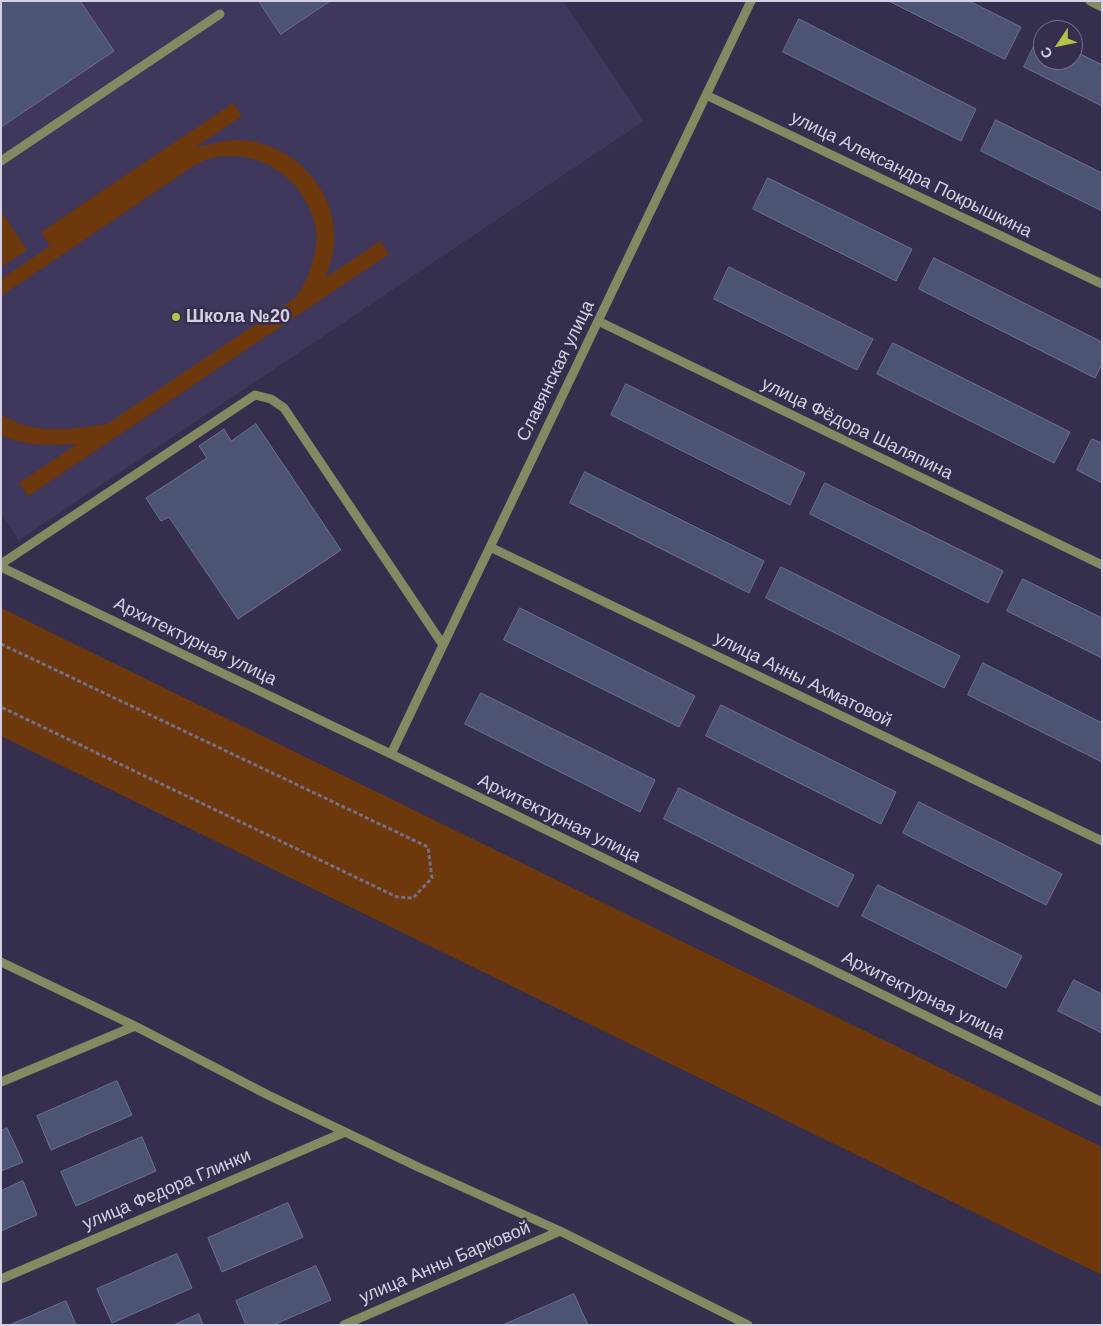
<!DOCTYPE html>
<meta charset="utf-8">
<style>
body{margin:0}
#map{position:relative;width:1103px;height:1326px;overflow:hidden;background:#362e4d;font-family:Arial,sans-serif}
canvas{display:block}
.frame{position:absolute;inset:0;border:2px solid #d4d0e3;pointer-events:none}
.north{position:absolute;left:1033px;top:20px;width:50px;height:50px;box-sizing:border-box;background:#362e4d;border:1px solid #756f89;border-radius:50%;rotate:236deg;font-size:14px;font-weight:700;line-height:20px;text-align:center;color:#d4d0e3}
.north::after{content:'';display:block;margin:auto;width:18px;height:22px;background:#b6c148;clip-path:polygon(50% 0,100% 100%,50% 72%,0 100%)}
</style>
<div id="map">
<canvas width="1103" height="1326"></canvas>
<div class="frame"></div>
<div class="north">С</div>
</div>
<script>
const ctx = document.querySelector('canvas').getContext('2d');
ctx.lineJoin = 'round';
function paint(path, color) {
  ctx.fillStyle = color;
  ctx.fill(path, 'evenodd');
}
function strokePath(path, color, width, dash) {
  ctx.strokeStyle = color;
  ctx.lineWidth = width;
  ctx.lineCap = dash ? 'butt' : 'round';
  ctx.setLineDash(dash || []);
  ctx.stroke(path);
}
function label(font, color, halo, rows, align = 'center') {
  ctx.font = font + ' Arial,sans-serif';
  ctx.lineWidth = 5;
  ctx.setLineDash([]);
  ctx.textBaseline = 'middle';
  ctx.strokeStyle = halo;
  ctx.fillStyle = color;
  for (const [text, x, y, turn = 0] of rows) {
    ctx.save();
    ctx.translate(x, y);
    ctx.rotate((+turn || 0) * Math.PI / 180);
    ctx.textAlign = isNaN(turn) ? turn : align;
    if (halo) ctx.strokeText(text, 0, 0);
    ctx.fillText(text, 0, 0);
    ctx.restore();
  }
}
const built = new Path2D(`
 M1,1H563L644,121L19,540L1,513Z`);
const green = new Path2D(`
 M233,103L242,116L196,147C211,145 225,139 240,140C297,143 343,196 333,253C331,262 328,270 325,278L380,241L389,254L28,496L19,483L77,444C51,445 26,447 1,435V414C32,436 73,429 107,424L295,298C308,281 319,252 316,230C307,174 245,138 195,165L1,296V279L50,246L41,232Z
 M1,211L27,250L1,267Z
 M1,608L1102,1147V1275L1,736Z`);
const building = new Path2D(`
 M1,1H80L114,51L1,127Z
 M259,1H330L281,34Z
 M889,1H969L1021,27L1005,59Z
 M799,19L976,109L961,141L783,52Z
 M1040,34L1043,35V60H1073V50L1102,65V106L1024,67Z
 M996,120L1102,173V211L981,151Z
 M768,178L912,249L896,281L753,209Z
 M934,258L1102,342V364L1095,378L919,289Z
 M729,267L873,339L857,370L714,299Z
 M893,343L1070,432L1054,463L877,374Z
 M626,384L805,473L790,505L611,415Z
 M256,424L341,550L238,619L169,517L161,521L146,498L207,458L199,446L224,429L231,441Z
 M1092,439L1102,443V483L1077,470Z
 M585,472L764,561L749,593L570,503Z
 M825,483L1003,571L988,603L810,514Z
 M781,567L960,656L944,688L766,598Z
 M1023,579L1102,618V658L1007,611Z
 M520,608L695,696L679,727L504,640Z
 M983,663L1102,723V762L968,695Z
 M481,693L655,780L640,812L465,724Z
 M721,705L896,792L881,824L706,736Z
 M679,788L854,875L838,907L664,819Z
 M919,802L1062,874L1046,905L903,833Z
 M878,885L1022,956L1006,988L862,916Z
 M1074,980L1102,994V1033L1058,1011Z
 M117,1081L132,1115L51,1150L37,1116Z
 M7,1128L23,1162L1,1171V1131Z
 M142,1137L156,1171L76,1206L61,1172Z
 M23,1181L37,1215L1,1231V1191Z
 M288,1203L303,1237L222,1272L208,1238Z
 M177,1254L192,1288L112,1323L97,1289Z
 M316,1266L331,1300L273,1325H246L236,1301Z
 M574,1294L588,1325H503Z
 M66,1301L76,1325H10Z
 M199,1314L203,1325H174Z`);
const path = new Path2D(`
 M1,644L428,847L432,878L413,898L397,897L1,707`);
const minor = new Path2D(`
 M1090,1L1102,7
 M706,95L1102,284
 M1,161L220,14
 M598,321L1102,565
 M490,547L1102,841
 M1,564L255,395L271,399L284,408L443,645
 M1,567L391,754L1102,1102
 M391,754L751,1
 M1,962L135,1026L268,1095L418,1167L560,1231L748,1325
 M1,1082L135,1026
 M1,1279L345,1132
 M344,1325L560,1231`);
const markers = [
 [176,317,5,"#b6c148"]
];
const streetNames = [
 ["улица Александра Покрышкина",911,175,26],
 ["Славянская улица",556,371,-64],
 ["улица Фёдора Шаляпина",857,429,26],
 ["Архитектурная улица",195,642,26],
 ["улица Анны Ахматовой",803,680,26],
 ["Архитектурная улица",559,819,26],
 ["Архитектурная улица",923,996,26],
 ["улица Федора Глинки",167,1190,-23],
 ["улица Анны Барковой",445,1263,-23]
];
const poiNames = [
 ["Школа №20",186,317]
];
paint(built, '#40375c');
paint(green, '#6d380b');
paint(building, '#4c5373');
strokePath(building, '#6a7294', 1);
strokePath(path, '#756f89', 3, [4, 2.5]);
strokePath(minor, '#848962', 9);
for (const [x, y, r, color] of markers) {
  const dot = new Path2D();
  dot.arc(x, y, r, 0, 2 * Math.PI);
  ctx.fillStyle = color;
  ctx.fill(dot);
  strokePath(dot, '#362e4d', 2);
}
label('18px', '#d4d0e3', '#362e4d', streetNames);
label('bold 18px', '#d4d0e3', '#362e4d', poiNames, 'left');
</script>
